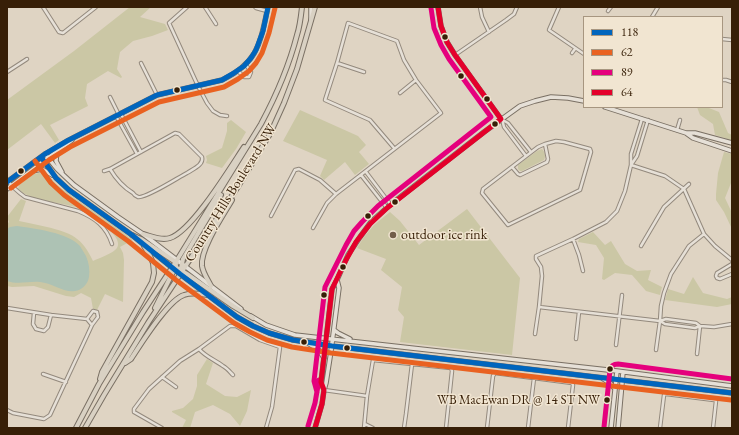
<!DOCTYPE html>
<style>
body{margin:0}
#map{position:relative;width:739px;height:435px;overflow:hidden;background:#dfd4c3;font-family:"EB Garamond",serif}
canvas{display:block}
.frame{position:absolute;inset:0;border:8px solid #371f07;pointer-events:none}
.legend{position:absolute;left:583px;top:16px;width:140px;height:92px;box-sizing:border-box;background:#f1e5d1;border:1px solid #a79680;margin:0;padding:5px 7px;list-style:none;font-size:12px;color:#371f07}
.legend li{display:flex;align-items:center;gap:8px;height:20px}
.legend b{width:20px;border:1px solid #a79680}
</style>
<div id="map">
<canvas width="739" height="435"></canvas>
<div class="frame"></div>
<ul class="legend">
<li><b style="height:5px;background:#0065bd"></b>118</li>
<li><b style="height:5px;background:#e96221"></b>62</li>
<li><b style="height:5px;background:#e5007d"></b>89</li>
<li><b style="height:5px;background:#e4002b"></b>64</li>
</ul>
</div>
<script>
const ctx = document.querySelector('canvas').getContext('2d');
ctx.lineJoin = 'round';
function paint(path, color) {
  ctx.fillStyle = color;
  ctx.fill(path, 'evenodd');
}
function strokePath(path, color, width, dash) {
  ctx.strokeStyle = color;
  ctx.lineWidth = width;
  ctx.lineCap = dash ? 'butt' : 'round';
  ctx.setLineDash(dash || []);
  ctx.stroke(path);
}
function label(font, color, halo, rows, align = 'center') {
  ctx.font = font + ' "EB Garamond",serif';
  ctx.lineWidth = 3;
  ctx.setLineDash([]);
  ctx.textBaseline = 'middle';
  ctx.strokeStyle = halo;
  ctx.fillStyle = color;
  for (const [text, x, y, turn = 0] of rows) {
    ctx.save();
    ctx.translate(x, y);
    ctx.rotate((+turn || 0) * Math.PI / 180);
    ctx.textAlign = isNaN(turn) ? turn : align;
    if (halo) ctx.strokeText(text, 0, 0);
    ctx.fillText(text, 0, 0);
    ctx.restore();
  }
}
const green = new Path2D(`
 M130,7H151L140,17L165,24L168,30L152,36L133,41L120,52L117,69L122,77L121,78L108,71L87,84L85,98L88,106L50,125L59,140L55,143L41,124L7,150V100L74,51Z
 M697,107H708L709,108L719,112L728,133L732,135L731,140L715,135L713,124L700,115Z
 M300,110L358,136L366,145L359,152L369,164L355,175L345,162L324,180L320,176L327,160L283,141Z
 M231,120L246,132L236,149L222,168L206,163L207,160L206,156L222,148L227,131V123Z
 M542,149C545,152 546,156 544,160L522,171H520L518,169V165L537,151Z
 M724,152L732,154V173L731,183L725,198L732,213V229L724,212L716,200V194L718,173Z
 M39,173C49,173 53,182 61,188C84,206 110,221 133,240L120,247L123,253L124,260L123,302L105,294L97,310L93,309L91,298L81,293L74,297L66,296L34,286L12,287L7,286V224L9,222L7,217L21,199L26,201L19,221C29,223 38,225 47,227C71,233 82,237 93,261C99,258 114,253 117,248C120,243 116,237 113,234C106,225 93,213 82,209C64,202 31,202 18,189L19,185L34,174Z
 M467,209L520,278L512,355L400,342L404,317L398,310L402,287L381,270L386,259L357,248L364,237L374,225L390,212L400,221L419,245Z
 M593,232L605,245L611,241L625,264L637,271L651,270L648,280L662,287L660,295L646,291L632,275L615,273L604,280L602,279L604,258L596,245L578,242L579,239Z
 M693,277L703,293L727,299L732,297V304L717,307L665,300L668,289L684,294Z
 M207,359L213,363L206,384L225,396L237,397L251,390L247,411L240,426L230,414L213,405L195,412L190,428H182L186,420L172,412V411L183,408L193,399L197,386V375Z`);
const water = new Path2D(`
 M17,226C33,228 69,233 80,246C82,249 84,253 86,256C89,263 90,270 89,277C88,284 82,290 75,291C64,293 52,283 40,282C29,281 18,285 7,281V229L10,227Z`);
const street = new Path2D(`
 M43,7L59,32L63,33L96,7
 M187,7L169,23L198,86L207,103L213,111L220,115L227,116
 M205,7L216,24
 M255,7L256,8L267,11
 M480,7L482,17L489,32
 M559,7L549,30L584,54
 M608,11L611,7
 M652,17L658,7
 M722,39L732,40
 M572,53L575,49
 M455,55L506,20L514,14L517,7
 M141,63L157,95
 M337,63L364,72
 M238,71L244,77H249L251,72L246,65
 M7,72L27,59
 M722,80H726L732,82
 M400,93L416,80
 M110,97L119,115
 M121,114L141,152
 M116,116L137,154
 M501,119L508,123L531,152
 M502,119L504,127L526,156
 M642,119L631,154V165L625,191L617,211L606,222L573,239L536,256V259L541,267L542,276L539,307L660,321L665,324L695,328L700,326L714,327L732,324
 M677,130L680,120
 M556,141L564,142L590,149L591,152L580,190L508,225L482,193L483,189L538,147L545,144Z
 M631,165L665,176L684,189L704,234L715,246L732,260
 M631,165L637,156L648,120
 M512,167L518,174L520,175L547,162L548,159L545,144
 M104,171L110,169L175,133L179,134L202,157C204,165 193,169 187,173C179,177 145,199 138,197C136,196 134,195 133,193C123,187 116,179 110,169
 M366,172L391,205
 M361,175L387,208
 M8,181C13,188 18,192 25,197L78,211C95,218 106,226 112,244
 M271,216L295,170L299,169L320,180L336,194
 M313,228L327,203L336,194L441,113L416,80L404,60L397,41L348,23L337,63L325,100L370,120L394,148
 M573,239L579,255L583,271
 M641,246L664,207L689,184
 M732,264L717,273L716,276L717,278L720,279L732,274
 M7,308L51,315L87,319L92,325
 M34,313L33,324L36,329L44,331L48,327L51,315
 M660,321L666,319L696,323L700,326
 M535,334L539,307
 M576,339L579,312
 M616,345L622,295
 M199,349C206,357 215,360 223,366C227,368 230,372 233,375
 M656,350L660,321L661,306L664,293L671,274L689,246L704,234
 M697,354L700,326
 M43,374L66,382
 M162,377L176,387
 M324,390L367,396
 M7,410L13,413L44,419L50,415L92,325L98,317L97,312L93,311L87,319
 M365,424L373,428
 M162,428L134,412V409L149,389L180,361L199,349L230,326H236L260,340L280,347L272,407L266,428
 M364,428L367,396L373,360L451,368L452,371L446,428
 M404,428L406,414L412,364
 M487,428L493,376L495,373L572,383L573,385L568,428
 M528,428L534,378
 M660,428L664,395L666,394L714,400L716,401L713,428`);
const secondary = new Path2D(`
 M438,7L441,26L447,42L455,55L501,119
 M311,20V7
 M605,107L686,133L693,138L732,151
 M687,133H695L732,143
 M57,151L56,161L62,172
 M45,154L57,169L74,185L118,217L143,234L241,309
 M41,157L56,178L69,190L132,235L180,274L237,317L253,326L269,333L293,340L332,346L732,393
 M32,171L42,169L52,175
 M7,182L45,154L67,141L157,95L222,80C259,62 260,43 268,7
 M7,189L72,140
 M251,316L266,325L295,335L617,371L732,386
 M334,330L338,333L350,339
 M306,342L319,350L324,358
 M602,378L611,384L615,389
 M324,390L321,382L332,289L337,280L348,255L360,237L371,222L390,205L484,132L520,106L535,101L551,97L568,98L584,101
 M315,428L322,404L324,390L326,383L331,351L339,288L337,280
 M611,428L617,371
 M618,428L623,372`);
const primary = new Path2D(`
 M143,234C151,236 161,241 170,238C192,231 230,168 244,147
 M132,235L141,239L177,263
 M172,267L177,268L187,274L233,306L253,318
 M180,273L183,259L221,195
 M211,286C208,280 203,273 202,266C200,249 224,214 232,200
 M155,308L176,266
 M125,363L131,359C141,344 168,300 184,295C192,292 200,294 208,295
 M100,379L102,372L152,282L154,273L153,263L150,256L144,246
 M76,428L99,384L143,312L177,260L261,124C276,96 289,66 297,35C300,26 301,16 302,7
 M85,428L104,395L148,323L239,185L270,134L284,103L297,69L315,7`);
const bus1 = new Path2D(`
 M41,157L56,178L69,190L132,235L180,274L237,317L253,326L269,333L293,340L332,346L732,393
 M7,182L45,154L67,141L157,95L222,80L234,73L244,66L251,58L256,50L263,31L268,7`);
const bus2 = new Path2D(`
 M35,161L51,183L64,195L128,241L176,280L234,323L250,332L267,340L292,347L331,353L731,400
 M11,188L49,160L70,147L159,102L224,87L238,79L249,71L256,63L262,53L269,33L275,8`);
const bus3 = new Path2D(`
 M317,392L314,381L325,287L346,245L354,231L362,222L378,206L491,117L449,59L441,45L434,28L431,8
 M308,426L315,403L319,380
 M604,427L610,370C611,366 614,364 618,364L732,379`);
const bus4 = new Path2D(`
 M315,428L322,404L324,390L321,382L332,289L346,260L356,242L370,224L387,208L501,119L455,55L447,42L441,26L438,7`);
const markers = [
 [445,37,3.5,"#371f07"],
 [461,76,3.5,"#371f07"],
 [177,90,3.5,"#371f07"],
 [487,99,3.5,"#371f07"],
 [495,124,3.5,"#371f07"],
 [21,171,3.5,"#371f07"],
 [395,202,3.5,"#371f07"],
 [368,216,3.5,"#371f07"],
 [393,235,4,"#725e49"],
 [343,267,3.5,"#371f07"],
 [324,295,3.5,"#371f07"],
 [304,342,3.5,"#371f07"],
 [347,348,3.5,"#371f07"],
 [610,369,3.5,"#371f07"],
 [607,400,3.5,"#371f07"]
];
const busNames = [
 ["WB MacEwan DR @ 14 ST NW",600,400]
];
const streetNames = [
 ["Country Hills Boulevard NW",231,193,-58]
];
const poiNames = [
 ["outdoor ice rink",401,235]
];
paint(green, '#cbc7a5');
paint(water, '#adc2b4');
strokePath(street, '#93897d', 4.5);
strokePath(secondary, '#7a7064', 5.5);
strokePath(primary, '#7a7064', 6);
strokePath(street, '#e6e0d7', 2.5);
strokePath(secondary, '#e6e0d7', 3.5);
strokePath(primary, '#d9d1c3', 4);
strokePath(bus1, '#0065bd', 5);
strokePath(bus2, '#e96221', 5);
strokePath(bus3, '#e5007d', 5);
strokePath(bus4, '#e4002b', 5);
for (const [x, y, r, color] of markers) {
  const dot = new Path2D();
  dot.arc(x, y, r, 0, 2 * Math.PI);
  ctx.fillStyle = color;
  ctx.fill(dot);
  strokePath(dot, '#f1e5d1', 1.5);
}
label('13px', '#371f07', '#f1e5d1', busNames, 'right');
label('14px', '#371f07', '#f1e5d1', streetNames);
label('14px', '#371f07', '#f1e5d1', poiNames, 'left');
</script>
